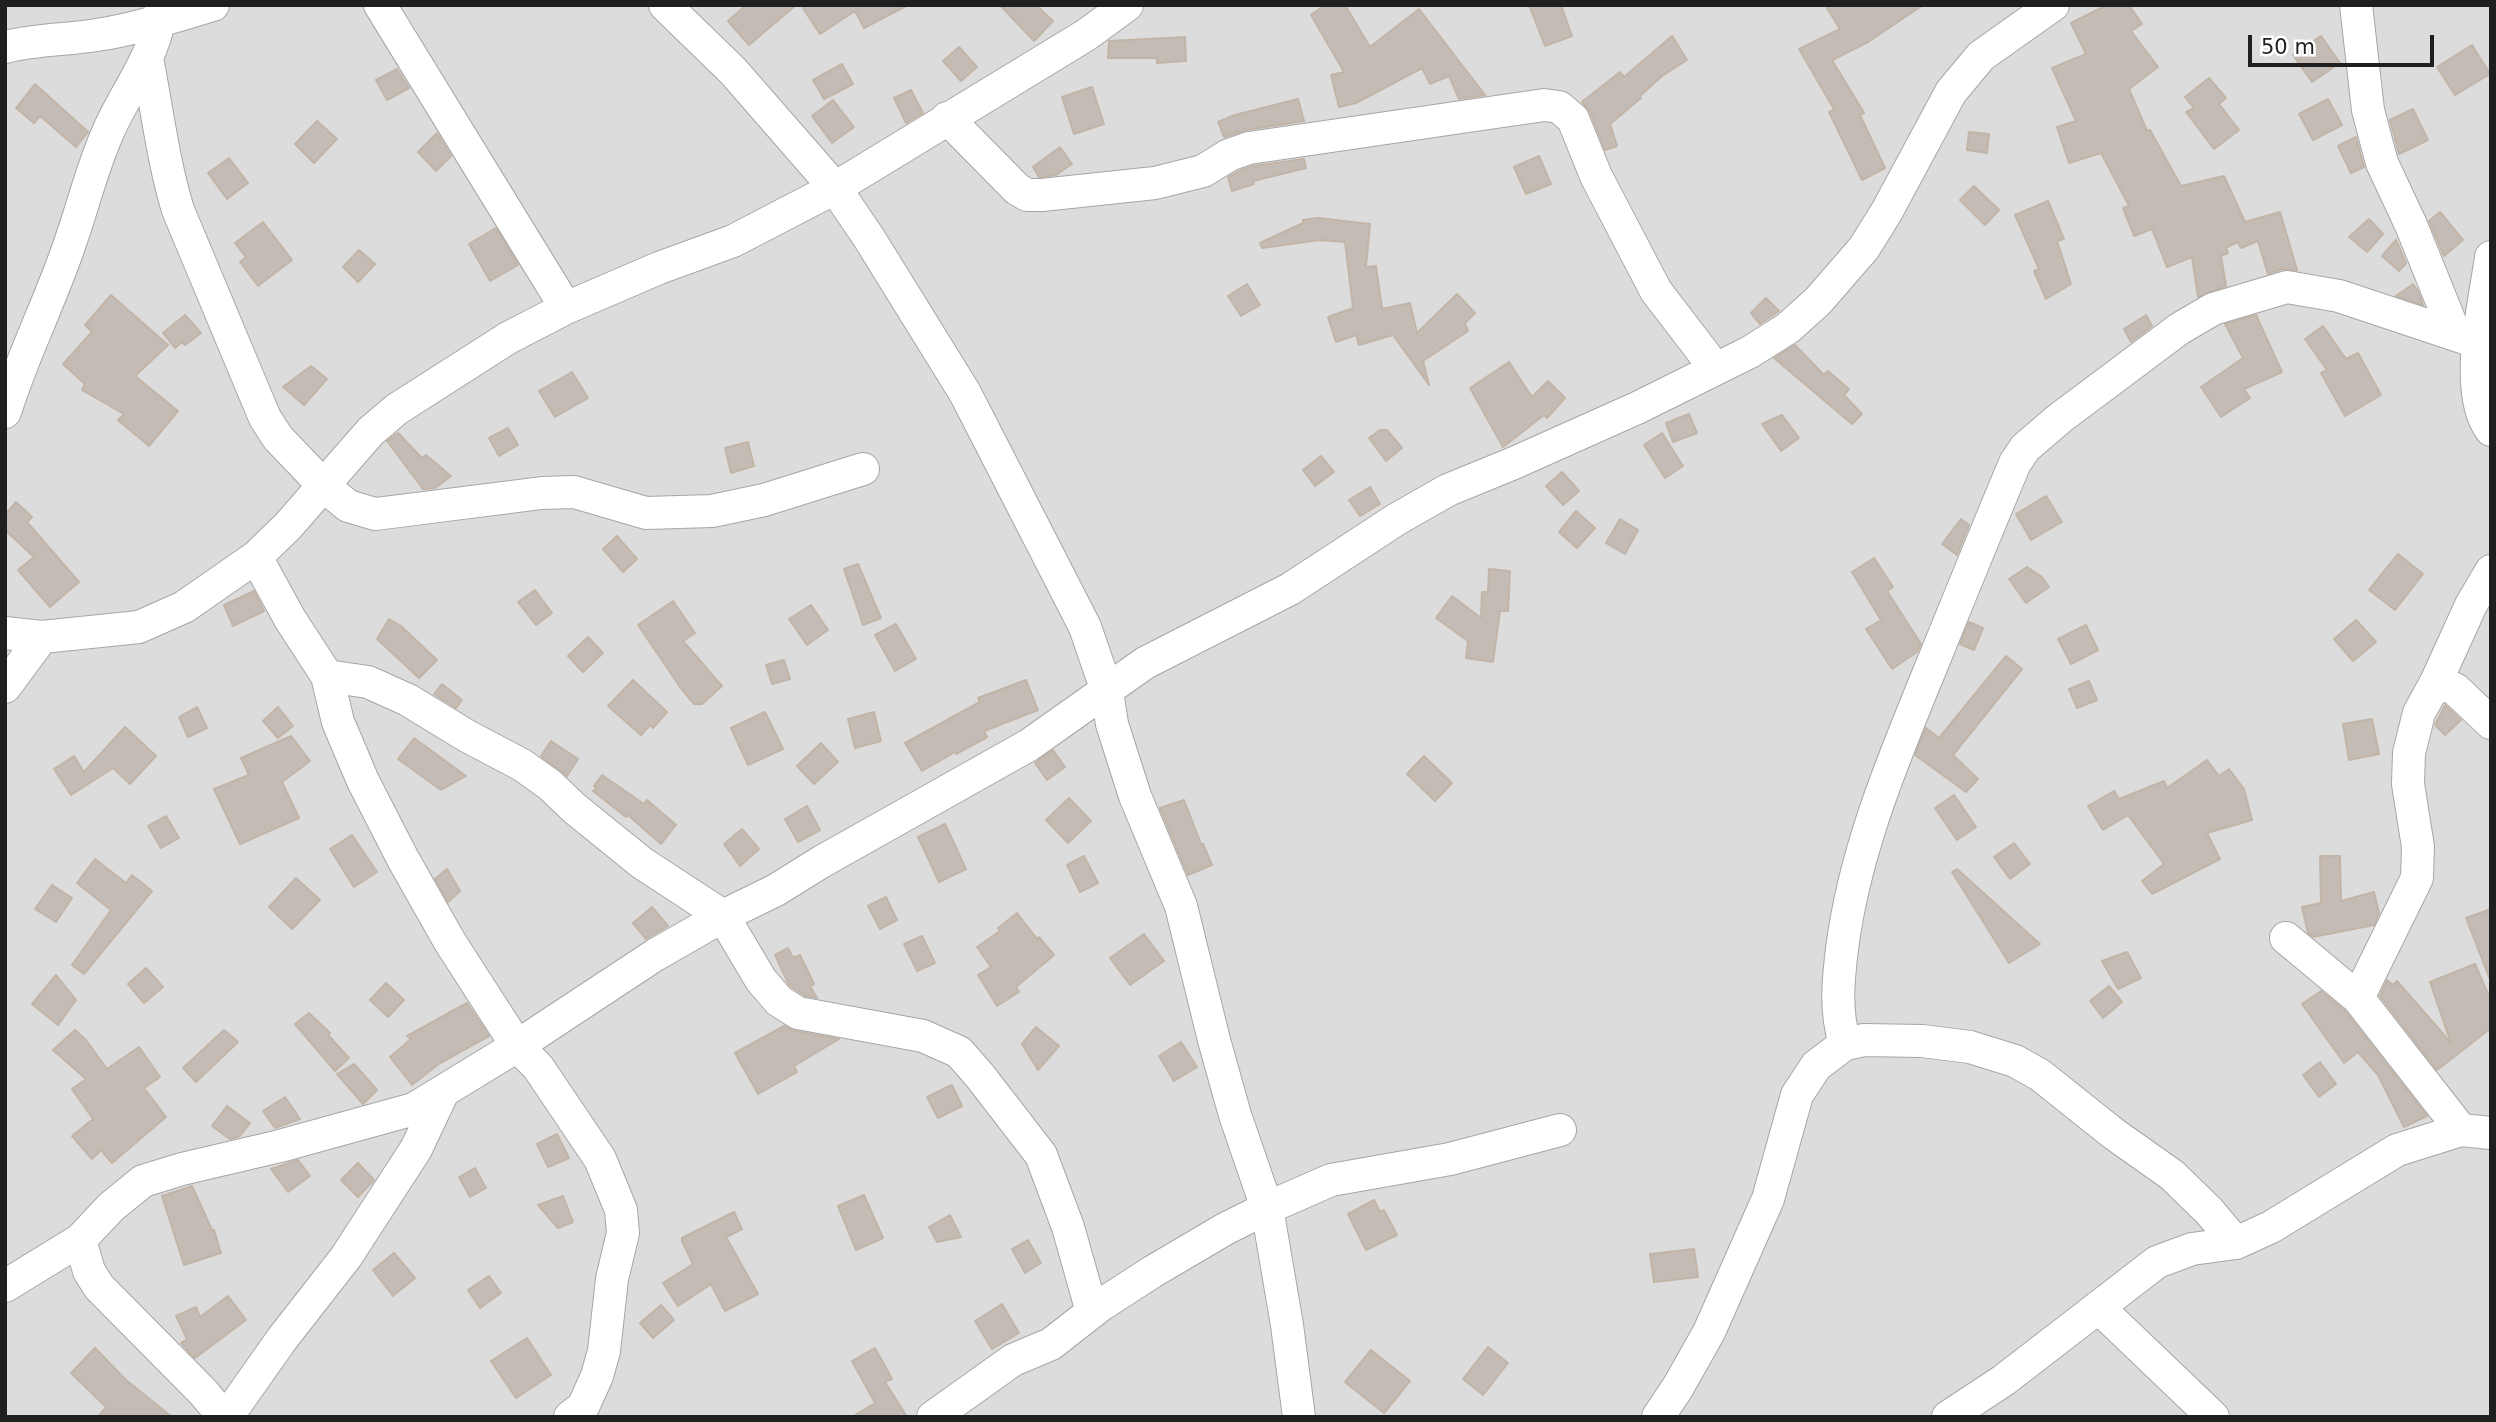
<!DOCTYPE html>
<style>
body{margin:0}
#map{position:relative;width:2496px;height:1422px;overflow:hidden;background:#f0ede5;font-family:"DejaVu Sans",sans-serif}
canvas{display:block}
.frame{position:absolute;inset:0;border:7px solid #1f1f1f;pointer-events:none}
.scale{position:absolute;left:2248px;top:35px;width:186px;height:32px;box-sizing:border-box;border:4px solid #1f1f1f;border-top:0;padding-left:9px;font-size:21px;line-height:24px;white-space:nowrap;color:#1f1f1f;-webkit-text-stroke:5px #fff;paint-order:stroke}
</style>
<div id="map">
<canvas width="2496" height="1422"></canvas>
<div class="frame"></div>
<div class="scale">50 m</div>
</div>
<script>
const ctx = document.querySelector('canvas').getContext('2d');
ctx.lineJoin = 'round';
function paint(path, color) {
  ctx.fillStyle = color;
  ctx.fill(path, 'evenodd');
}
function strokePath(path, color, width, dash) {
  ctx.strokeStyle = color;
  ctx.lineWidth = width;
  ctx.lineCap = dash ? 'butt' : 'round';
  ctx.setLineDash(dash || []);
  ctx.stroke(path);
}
const residential = new Path2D(`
 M5,5H2491V1417H5Z`);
const building = new Path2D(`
 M746,5H796L749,45L728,21Z
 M801,5H908L864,28L855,11L820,34Z
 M1000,5H1036L1053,21L1034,41Z
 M1325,5H1345L1370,47L1419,9L1485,95L1459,99L1449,76L1430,84L1422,68L1356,103L1339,107L1331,75L1344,72L1311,15Z
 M1529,5H1561L1572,36L1545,46Z
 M1825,5H1923L1868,42L1832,60L1864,113L1860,115L1885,168L1862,180L1829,112L1834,109L1799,49L1840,29Z
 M2107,5H2129L2142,24L2131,31L2158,67L2129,89L2147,131L2150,130L2181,186L2224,176L2245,222L2280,212L2297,270L2282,269L2268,274L2258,241L2241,248L2237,242L2226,248L2228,253L2221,256L2226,286L2198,297L2192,257L2167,267L2152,229L2134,236L2123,208L2129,206L2101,153L2069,163L2057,127L2076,121L2052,68L2086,54L2071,23Z
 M1672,36L1687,60L1662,76L1640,96L1641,98L1610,124L1617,146L1605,150L1590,112L1582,102L1620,72L1624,77Z
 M2321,36L2340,63L2312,82L2293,55Z
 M1185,37L1186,61L1157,63V58H1108L1109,41Z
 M2472,45L2490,74L2455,95L2437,67Z
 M959,47L977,67L961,81L943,61Z
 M842,64L853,84L824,99L813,80Z
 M397,69L409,88L387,100L376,80Z
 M2209,78L2226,98L2219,104L2239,130L2214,149L2186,112L2194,108L2185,97Z
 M35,84L88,132L76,147L40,116L34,123L16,108Z
 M1092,87L1104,124L1074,134L1062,97Z
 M911,90L923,113L906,123L894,98Z
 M1298,99L1304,121L1246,130L1224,137L1218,122L1235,115Z
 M2328,99L2342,125L2313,140L2299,114Z
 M833,100L854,127L832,143L812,116Z
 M2413,109L2428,140L2399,154L2390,120Z
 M317,121L337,139L314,163L295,144Z
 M1969,132L1989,134L1987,153L1967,150Z
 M437,133L451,156L436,171L418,152Z
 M2356,137L2364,167L2351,173L2338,146Z
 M1060,147L1072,164L1056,175L1039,177L1033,167Z
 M1539,156L1551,184L1526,194L1514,167Z
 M229,158L248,183L227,199L208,173Z
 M1304,159L1306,168L1253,181L1254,184L1232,191L1228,177L1237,172L1253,166Z
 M1974,186L1999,210L1985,225L1960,200Z
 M2048,201L2064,239L2057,241L2071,284L2046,299L2034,271L2039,269L2015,215Z
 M2440,212L2463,240L2444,256L2429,221Z
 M1318,218L1370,224L1366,267L1376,266L1382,309L1410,303L1417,333L1457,294L1475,313L1465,323L1468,331L1423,361L1429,385L1393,335L1359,345L1356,335L1336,342L1328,317L1353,308L1345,242L1320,240L1262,248L1260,243L1303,223V220Z
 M2369,219L2383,234L2367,252L2349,237Z
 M263,222L292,260L258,286L240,262L246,257L235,243Z
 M496,228L518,265L490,281L469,244Z
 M2396,240L2406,263L2399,271L2382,256Z
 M359,250L375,264L358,282L343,267Z
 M1247,284L1260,305L1241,316L1228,296Z
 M2413,284L2418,291L2423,305L2396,296Z
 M111,295L168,345L135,376L178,411L149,446L118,420L124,414L82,390L85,384L63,364L92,332L85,325Z
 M1766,298L1779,311L1760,324L1751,313Z
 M185,315L201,333L185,345L182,342L175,348L163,333Z
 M2146,315L2152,326L2131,342L2124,329Z
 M2256,315L2282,372L2244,389L2250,398L2221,417L2201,387L2243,358L2225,324Z
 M2323,326L2346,359L2358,353L2381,395L2345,416L2321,373L2327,370L2305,339Z
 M1795,345L1824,375L1828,371L1849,389L1844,395L1862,414L1852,424L1774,358Z
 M1509,362L1532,397L1548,381L1565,398L1547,418L1544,415L1503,447L1470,388Z
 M311,366L327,379L304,405L283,387Z
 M572,372L588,398L555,417L539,391Z
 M1689,414L1697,433L1673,442L1666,423Z
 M1782,415L1799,438L1781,451L1762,424Z
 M508,428L518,445L499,456L489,438Z
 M1380,430H1387L1402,448L1386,461L1369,438Z
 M398,433L422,458L426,455L451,476L435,488L423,489L387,441Z
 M1662,433L1683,466L1665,478L1644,445Z
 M748,442L754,466L731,473L725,448Z
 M1321,456L1334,472L1315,486L1303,470Z
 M1562,472L1579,491L1563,505L1546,486Z
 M1370,487L1380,504L1360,516L1349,500Z
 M2046,496L2062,522L2031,540L2016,514Z
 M16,502L32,517L27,522L79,582L50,607L18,570L34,557L5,530V515Z
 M1576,511L1595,528L1577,548L1559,532Z
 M1620,519L1638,530L1625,554L1606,543Z
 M1961,519L1969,525L1957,555L1942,544Z
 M617,536L637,559L623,572L603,549Z
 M2398,554L2423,574L2395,610L2369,590Z
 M1874,558L1893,587L1887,591L1921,644L1917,652L1892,669L1866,629L1881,620L1852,572Z
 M858,564L881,618L863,625L844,569Z
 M2027,567L2042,577L2049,587L2026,603L2009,579Z
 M1489,569L1510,571L1508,611H1500L1493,662L1466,658L1468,641L1436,618L1452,596L1481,618L1482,592H1488Z
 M535,590L552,613L536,625L518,602Z
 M254,591L264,611L233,626L224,605Z
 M673,601L695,633L683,641L722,686L702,704H694L680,687L638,625Z
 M811,605L828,630L807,645L789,619Z
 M389,619L401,626L437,660L419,678L377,639Z
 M2356,620L2376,642L2353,661L2334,639Z
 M1969,622L1983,628L1974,650L1960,644Z
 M896,624L916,659L895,671L875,635Z
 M2086,625L2098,650L2071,664L2058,639Z
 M588,637L603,653L583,672L568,656Z
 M2006,656L2022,669L1953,755L1978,779L1966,792L1915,755L1926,728L1939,738Z
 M784,660L790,679L772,684L766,665Z
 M633,680L667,712L653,728L650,725L641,735L608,706Z
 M1026,680L1038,710L984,731L987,737L956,754L955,752L922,771L905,743L980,702L978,698Z
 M2089,681L2097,700L2077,708L2069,689Z
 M442,684L462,700L456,708L434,694Z
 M2445,705L2461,720L2445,735L2435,725Z
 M197,707L207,728L188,737L179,717Z
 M278,707L293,726L278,738L263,721Z
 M765,712L783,749L748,765L731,728Z
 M874,712L881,741L855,748L848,719Z
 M2372,719L2379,754L2349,760L2343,724Z
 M125,727L156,756L130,784L113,768L71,795L54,769L74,756L84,772Z
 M291,736L310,761L282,782L299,818L240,844L214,789L249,775L241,758Z
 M414,738L466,776L441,790L398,759Z
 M551,741L578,759L567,776L541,756Z
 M821,743L838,762L814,784L797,766Z
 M1053,750L1065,767L1047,780L1035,763Z
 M1424,756L1452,783L1435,801L1407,774Z
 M2207,760L2219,776L2229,769L2244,789L2252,820L2207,833L2220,859L2152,894L2142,881L2164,864L2128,815L2103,830L2088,806L2114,791L2119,799L2164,781L2167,788Z
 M602,775L644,804L647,800L676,825L661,844L628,815L626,817L593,791L597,789L594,786Z
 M1954,795L1976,827L1957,840L1935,808Z
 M1069,798L1091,821L1068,843L1046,820Z
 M1184,800L1201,844H1203L1212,865L1188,875L1160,808Z
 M807,806L820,830L798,842L785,819Z
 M166,816L179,838L161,848L148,826Z
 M945,824L966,869L939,882L918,837Z
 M742,829L759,849L740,866L724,844Z
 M352,835L377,872L354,887L330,849Z
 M2014,843L2030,864L2010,879L1994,857Z
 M1084,856L1098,883L1080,892L1067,865Z
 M2320,856H2340L2341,901L2374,892L2379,913L2374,925L2313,937L2308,933L2302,907L2321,903Z
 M95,859L126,883L132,875L152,891L84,974L72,965L111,910L77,883Z
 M447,869L460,891L448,902L435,879Z
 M1957,869L2040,944L2009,963L1952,872Z
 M296,878L320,900L292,929L269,907Z
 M52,885L72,898L56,922L35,909Z
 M886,897L897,920L880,929L868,906Z
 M652,907L668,926L646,939L633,923Z
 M2491,909V977H2489L2466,918Z
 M1017,913L1037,939L1039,937L1054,955L1016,987L1019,992L997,1006L978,975L991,967L977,947L1000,931L998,928Z
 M1144,934L1164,961L1130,985L1110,958Z
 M922,936L935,963L917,971L904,944Z
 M788,948L793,958L800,955L814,984L810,986L817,998L805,996L789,985L775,955Z
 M2127,952L2141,978L2118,989L2102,961Z
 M2475,964L2491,1001V1028L2437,1070L2380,996L2387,980L2393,985L2397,981L2451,1043L2430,982Z
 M146,968L163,987L144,1003L128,984Z
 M56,975L76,1000L58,1025L32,1004Z
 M386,983L404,1000L388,1017L370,1000Z
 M2109,986L2122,1002L2103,1018L2090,1001Z
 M2321,991L2345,1011L2427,1116L2404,1127L2378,1075L2358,1052L2344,1063L2302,1004Z
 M467,1003L489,1036L440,1063L412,1085L390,1057L411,1039L407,1036Z
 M309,1013L330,1033L328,1035L349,1058L335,1071L295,1024Z
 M784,1026L795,1031L839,1039L794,1066L797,1072L758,1094L735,1053Z
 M1036,1027L1059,1046L1038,1070L1022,1044Z
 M75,1030L86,1040L107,1069L139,1047L160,1077L144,1088L166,1117L112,1163L101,1150L92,1159L72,1136L93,1119L72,1089L86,1079L53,1050Z
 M224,1030L238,1042L196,1082L183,1068Z
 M1181,1042L1197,1067L1174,1081L1159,1056Z
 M2320,1062L2336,1084L2319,1097L2303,1075Z
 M354,1064L377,1090L363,1104L337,1074Z
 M952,1085L962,1106L938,1118L927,1097Z
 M285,1097L300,1119L275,1128L263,1111Z
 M227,1106L250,1123L240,1136L230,1139L212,1126Z
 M557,1134L569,1158L548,1167L537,1144Z
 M298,1160L310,1176L288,1192L271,1169Z
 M358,1163L374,1180L358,1197L341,1180Z
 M475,1168L486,1188L470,1197L459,1177Z
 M192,1186L212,1230H214L221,1253L184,1265L162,1196Z
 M864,1195L883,1238L856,1250L838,1206Z
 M563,1196L573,1222L558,1228L538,1205Z
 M1374,1200L1380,1212L1384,1210L1397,1235L1366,1250L1348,1214Z
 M734,1212L742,1229L726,1237L758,1294L725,1311L711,1284L678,1306L663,1283L693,1264L682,1241V1238Z
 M950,1215L961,1237L937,1242L929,1227Z
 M1028,1240L1041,1263L1025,1273L1012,1249Z
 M1694,1249L1698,1277L1654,1282L1650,1254Z
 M394,1253L415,1278L393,1296L373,1270Z
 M489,1276L501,1293L480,1308L468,1290Z
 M228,1296L246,1320L195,1358L181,1343L187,1339L176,1316L196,1307L200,1317Z
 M1002,1304L1019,1333L992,1349L975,1321Z
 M661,1305L674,1320L653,1338L640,1323Z
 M527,1338L551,1375L516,1398L491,1361Z
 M1488,1347L1508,1363L1483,1395L1463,1379Z
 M95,1348L126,1380L172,1417H98L106,1407L71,1373Z
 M875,1348L892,1379L885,1382L907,1417H852L875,1403L852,1361Z
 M1371,1350L1410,1381L1384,1413L1345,1382Z`);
const minor = new Path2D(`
 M380,5L566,308
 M665,5L733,71L835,188L869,238L965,393L1085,627L1107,691L1112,724L1135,796L1181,906L1214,1040L1235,1115L1267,1208L1287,1325L1299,1417
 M2356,5L2368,110L2382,163L2411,225L2455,334
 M5,47C36,39 66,40 97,35C136,29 175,16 213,5
 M147,58C157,109 163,161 178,210L265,418L278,438L324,486L348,506L375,514L542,493L574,492L646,513L712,511L764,500L863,469
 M947,118L1017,189L1027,195H1042L1155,183L1203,171L1229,155L1249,148L1544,105L1559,107L1573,119L1596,176L1656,291L1715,368
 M2491,257C2485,302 2462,391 2491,430
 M5,412C23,354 51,300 70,243C83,206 92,168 108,132C126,90 159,52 161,5
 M256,557L290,619L327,676L338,722L363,781L403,859L450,942L517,1046L538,1067L600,1159L621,1210L623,1233L612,1279L604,1351L597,1376L583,1407L570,1417
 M5,633L42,637L139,627L184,607L256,557L288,526L371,431L397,409L508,338L566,308L659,268L733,241L835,188L1086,35L1127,5
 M327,676L368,682L408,700L467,736L522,765L550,785L574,808L642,863L723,916L761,980L779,1001L798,1013L923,1036L959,1052L980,1076L1041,1155L1068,1227L1092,1312
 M2436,682L2471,605L2491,571
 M5,687L42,637
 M2286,938L2358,998L2461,1130
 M2358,998L2417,878L2418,847L2408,784L2409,753L2419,713L2436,682L2455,689L2491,723
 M1845,1044C1835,1011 1838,982 1842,949C1855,846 1897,751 1936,655C1962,591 1988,527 2015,463L2025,448L2060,418L2179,329L2213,309L2287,287L2339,296L2477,342
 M80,1240L89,1271L99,1287L203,1392L224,1417
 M5,1286L80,1240L111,1207L143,1181L182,1169L280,1146L414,1109L517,1046L655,955L723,916L776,890L821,862L1029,745L1145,663L1290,589L1397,519L1448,490L1514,463L1637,408L1750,352L1788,328L1818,301L1864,248L1887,211L1951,92L1981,56L2053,5
 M2098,1307L2213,1417
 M227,1417L282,1339L346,1257L416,1149L443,1092
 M933,1417L1013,1360L1051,1344L1101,1305L1152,1272L1225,1229L1267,1208L1331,1180L1450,1159L1560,1130
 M1658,1417L1678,1387L1709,1332L1768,1199L1797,1095L1816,1066L1845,1044L1864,1040L1922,1041L1970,1047L2015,1061L2040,1075L2114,1134L2172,1175L2209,1211L2236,1243
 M1948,1417L2004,1380L2157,1262L2192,1249L2236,1243L2271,1227L2397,1150L2461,1130L2491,1133`);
paint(residential, '#dddcdc');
paint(building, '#c4bcb4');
strokePath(building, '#c2b4a7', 2);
strokePath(minor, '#a6a6a6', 34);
strokePath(minor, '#fff', 32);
</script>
